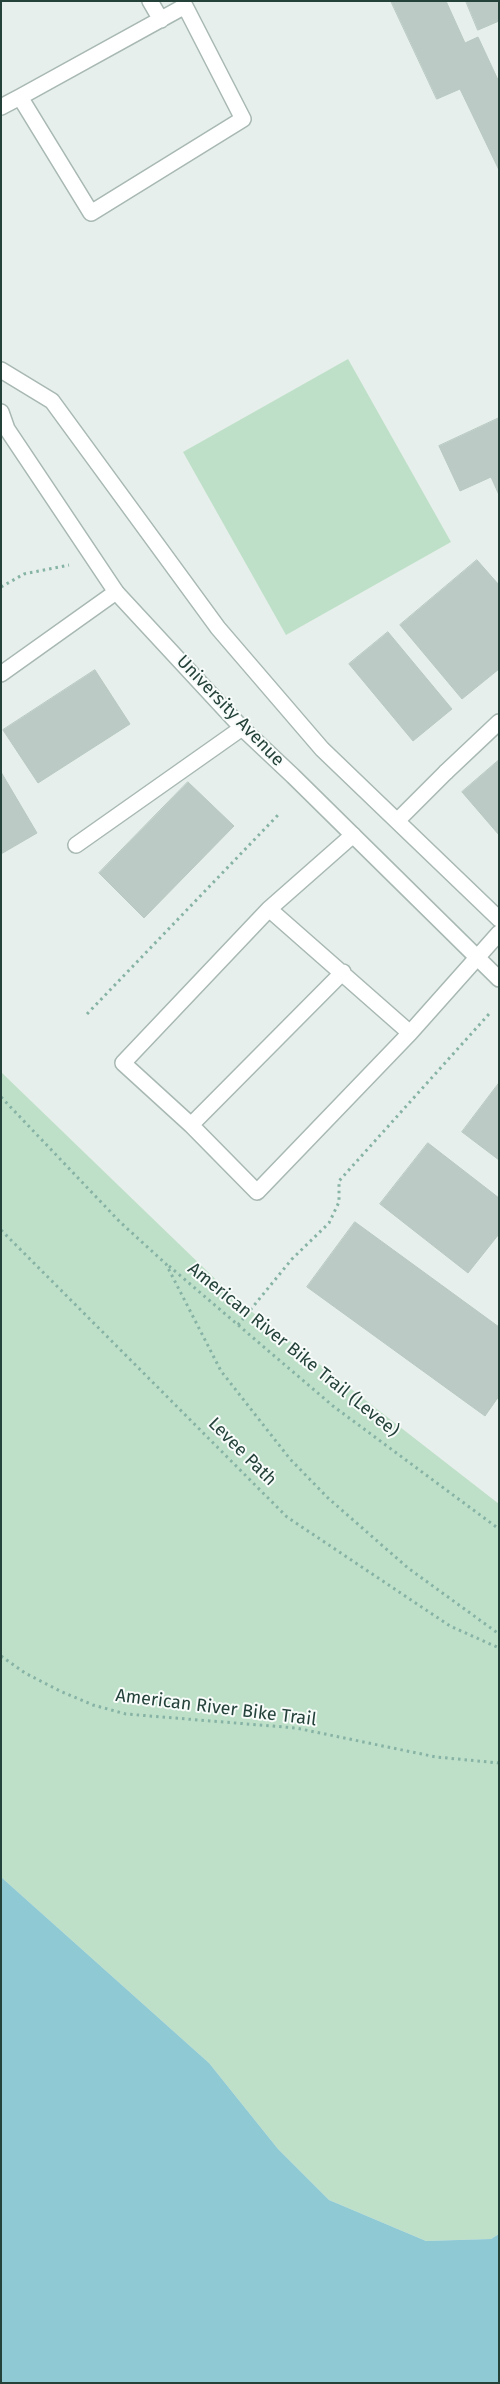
<!DOCTYPE html>
<style>
body{margin:0}
#map{position:relative;width:500px;height:2384px;overflow:hidden;background:#e6efeb;font-family:"Fira Sans",sans-serif}
canvas{display:block}
.frame{position:absolute;inset:0;border:2px solid #24423a;pointer-events:none}
</style>
<div id="map">
<canvas width="500" height="2384"></canvas>
<div class="frame"></div>
</div>
<script>
const ctx = document.querySelector('canvas').getContext('2d');
ctx.lineJoin = 'round';
function paint(path, color) {
  ctx.fillStyle = color;
  ctx.fill(path, 'evenodd');
}
function strokePath(path, color, width, dash) {
  ctx.strokeStyle = color;
  ctx.lineWidth = width;
  ctx.lineCap = dash ? 'butt' : 'round';
  ctx.setLineDash(dash || []);
  ctx.stroke(path);
}
function label(font, color, halo, rows, align = 'center') {
  ctx.font = font + ' "Fira Sans",sans-serif';
  ctx.lineWidth = 4;
  ctx.setLineDash([]);
  ctx.textBaseline = 'middle';
  ctx.strokeStyle = halo;
  ctx.fillStyle = color;
  for (const [text, x, y, turn = 0] of rows) {
    ctx.save();
    ctx.translate(x, y);
    ctx.rotate((+turn || 0) * Math.PI / 180);
    ctx.textAlign = isNaN(turn) ? turn : align;
    if (halo) ctx.strokeText(text, 0, 0);
    ctx.fillText(text, 0, 0);
    ctx.restore();
  }
}
const green = new Path2D(`
 M348,359L451,542L286,635L183,452Z
 M1,1072L238,1301L499,1504V2234L491,2239L426,2241L329,2200L278,2149L209,2063L1,1877Z`);
const water = new Path2D(`
 M1,1877L209,2063L278,2149L329,2200L426,2241L491,2239L499,2234V2383H1Z`);
const building = new Path2D(`
 M391,1H446L465,43L478,37L499,82V170L460,89L437,99Z
 M466,1H499V21L478,30Z
 M499,418V495L491,477L460,491L439,446Z
 M477,560L499,585V669L462,699L400,625Z
 M388,632L452,709L413,741L349,664Z
 M95,670L130,724L38,783L3,730Z
 M499,760V835L462,792Z
 M1,772L37,833L1,854Z
 M188,782L234,826L144,918L99,873Z
 M499,1083V1160L462,1132Z
 M428,1143L499,1198V1234L468,1273L380,1204Z
 M355,1222L499,1327V1396L485,1416L307,1287Z`);
const path = new Path2D(`
 M1,587L24,574L69,565
 M87,1014L278,815
 M1,1097L120,1222L166,1264L221,1371L290,1459L328,1498L408,1568L499,1634
 M1,1230L287,1517L450,1626L499,1648
 M169,1266L333,1406L499,1529
 M238,1325L292,1259L329,1223L339,1202V1181L489,1014
 M1,1656L25,1673L62,1692L93,1705L126,1714L296,1728L436,1757L499,1763`);
const service = new Path2D(`
 M150,1L161,20
 M1,107L20,97L185,6L243,119L91,213L20,97
 M1,674L116,592
 M446,772L499,722
 M76,845L242,728
 M269,909L353,835
 M410,1033L269,909L123,1063L191,1125L257,1192L410,1033L499,933
 M191,1125L343,972`);
const pedestrian = new Path2D(`
 M398,820L446,772`);
const tertiary = new Path2D(`
 M1,370L52,401L218,628L322,749L499,919
 M1,412L7,429L116,592L242,728L293,776L499,979`);
const streetNames = [
 ["University Avenue",230,711,46],
 ["American River Bike Trail (Levee)",293,1350,39],
 ["Levee Path",242,1452,45],
 ["American River Bike Trail",216,1708,7]
];
paint(green, '#bfe0c8');
paint(water, '#8ec9d4');
paint(building, '#bbcac4');
strokePath(building, '#b8c9c2', 1);
strokePath(service, '#a8b8b2', 18);
strokePath(pedestrian, '#a8b8b2', 18);
strokePath(tertiary, '#a8b8b2', 18);
strokePath(path, '#86b3a5', 3, [2.5, 4]);
strokePath(service, '#fff', 15);
strokePath(pedestrian, '#fff', 15);
strokePath(tertiary, '#fff', 15);
label('18px', '#24423a', '#f7fbf9', streetNames);
</script>
